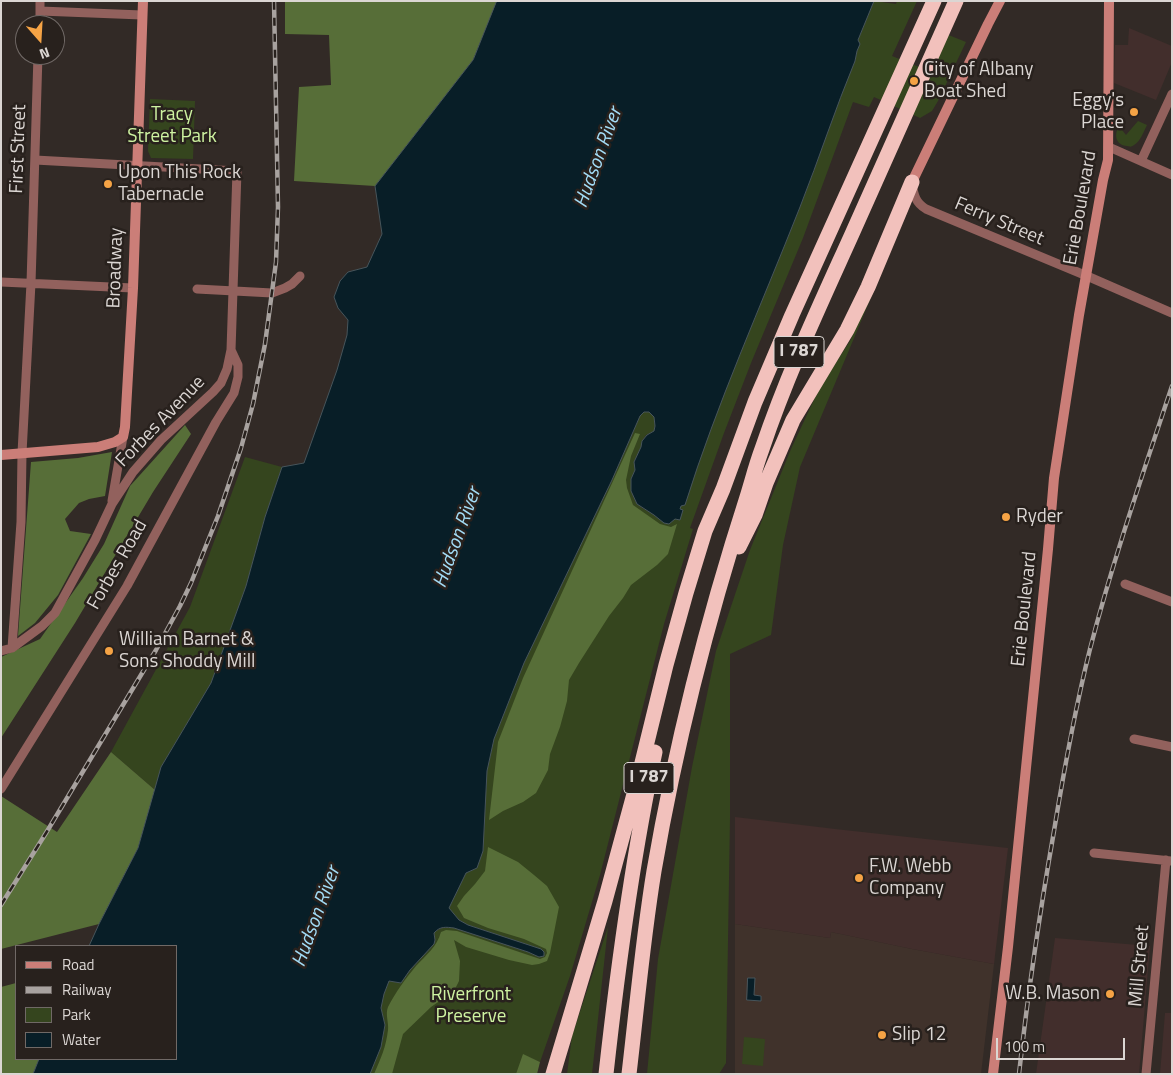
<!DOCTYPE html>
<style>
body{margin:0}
#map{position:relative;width:1173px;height:1075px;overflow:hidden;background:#322a26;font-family:"Titillium Web",sans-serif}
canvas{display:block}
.frame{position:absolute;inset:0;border:2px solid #dbd6d3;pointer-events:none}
.legend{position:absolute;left:15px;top:945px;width:162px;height:115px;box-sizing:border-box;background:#28211d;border:1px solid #706966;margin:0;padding:6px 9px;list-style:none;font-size:15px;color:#dbd6d3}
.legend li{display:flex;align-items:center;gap:10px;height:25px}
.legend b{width:25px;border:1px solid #706966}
.north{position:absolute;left:15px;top:15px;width:50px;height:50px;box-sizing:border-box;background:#28211d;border:1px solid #706966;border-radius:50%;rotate:161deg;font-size:14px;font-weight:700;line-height:20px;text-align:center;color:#dbd6d3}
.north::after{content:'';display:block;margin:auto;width:18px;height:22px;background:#f5a345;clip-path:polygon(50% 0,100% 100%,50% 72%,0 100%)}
.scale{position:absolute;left:996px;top:1038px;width:129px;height:22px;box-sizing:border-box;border:2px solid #dbd6d3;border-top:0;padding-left:6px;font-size:15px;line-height:18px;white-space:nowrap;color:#dbd6d3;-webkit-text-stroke:4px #28211d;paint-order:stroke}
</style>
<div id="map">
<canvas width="1173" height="1075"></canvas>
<div class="frame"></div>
<ul class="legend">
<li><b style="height:6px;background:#cb7e78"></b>Road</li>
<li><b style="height:6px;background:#a8a29f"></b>Railway</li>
<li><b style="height:14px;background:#35451e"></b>Park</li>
<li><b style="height:14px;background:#081e27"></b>Water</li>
</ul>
<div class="north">N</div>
<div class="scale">100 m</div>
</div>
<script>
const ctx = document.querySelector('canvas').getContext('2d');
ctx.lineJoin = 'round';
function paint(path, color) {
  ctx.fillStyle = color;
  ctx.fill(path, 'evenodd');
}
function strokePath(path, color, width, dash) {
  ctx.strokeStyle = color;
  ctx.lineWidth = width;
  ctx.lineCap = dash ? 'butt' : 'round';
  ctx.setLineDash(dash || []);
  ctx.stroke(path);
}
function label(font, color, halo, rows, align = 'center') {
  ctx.font = font + ' "Titillium Web",sans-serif';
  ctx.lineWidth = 5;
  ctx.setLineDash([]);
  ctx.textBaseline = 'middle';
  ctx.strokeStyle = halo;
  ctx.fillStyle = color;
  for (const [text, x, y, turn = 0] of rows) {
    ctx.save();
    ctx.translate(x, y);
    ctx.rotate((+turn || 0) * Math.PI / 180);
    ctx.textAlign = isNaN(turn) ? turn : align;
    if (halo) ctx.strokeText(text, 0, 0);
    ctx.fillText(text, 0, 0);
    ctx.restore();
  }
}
const built = new Path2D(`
 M735,924L830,938L831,932L912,949L994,964L981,1074H735Z`);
const industrial = new Path2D(`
 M1129,28L1172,46V62L1156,100L1114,83L1115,45H1128Z
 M735,817L835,829L1008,848L994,964L912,949L831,932L830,938L735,924Z
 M1055,938L1150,946L1139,1074H1036Z
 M1165,1013H1172V1074H1160Z`);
const green = new Path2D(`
 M874,1L896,4L897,1H917L892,56L929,71L946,34L966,42L938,101L932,111L920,118L874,97L869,107L853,102L803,238L751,363L724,433L690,528L693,529L664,624L600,875L570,976L540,1062L528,1057L521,1074H370L381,1047L385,1025L381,1008L384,994L389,981L401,983L410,970L434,944L435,940L434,933C440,927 446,927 454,928L528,952L539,957L541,949L468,925L459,920L448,908L466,873L477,868L483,851L487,771L494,739L524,663L612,480L640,416L644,412H649L654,417L655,426L654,431L646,435L642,441L641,447L634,462L635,470L631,479V491L635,501L642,508L654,515L664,523L674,519L683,510L680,509L681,505H685C717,403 761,306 800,207C819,159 835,109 855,61L858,40Z
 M150,99L195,101L193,159L151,158L148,151Z
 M1138,121L1147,125C1144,131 1140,142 1134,145C1131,147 1131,147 1127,146C1115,145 1114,134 1119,126L1126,135Z
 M906,214L800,467L783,545L771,635L730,654V818L726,1063L719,1074H647L658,959L692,767L716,651L750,550L791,449L820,387L850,341Z
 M245,457L282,467L265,517L246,586L211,683L161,767L155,790L111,752L190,607Z
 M608,927L592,1074H567L572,1036Z
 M744,1037L765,1039L763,1066L742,1064Z`);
const forest = new Path2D(`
 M285,1H497L473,60L375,186L294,181L299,87L331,85L329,35L285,34Z
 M185,425L191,434L153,492L75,623L1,738V657L40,639L83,578L104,544L130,486Z
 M635,433L640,434L631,456L626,480L627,488L633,505L660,524L671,527L677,524L668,554L657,565L631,585L623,598L609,616L579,663L569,680L567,701L560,727L550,754L548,770L536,793L523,802L503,811L489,820L498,742L523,678Z
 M112,452L105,496L89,499L79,503L65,519L70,531L91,534L58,595L35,623L18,636L31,462L78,458Z
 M111,752L155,790L138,848L99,924L1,949V796L57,832Z
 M488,847L518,862L534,875L547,886L559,907L550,953L547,961L539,964L532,965L509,960L466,947L454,940L460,961L459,981L454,991L431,1007L403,1034L392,1074H374C381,1058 386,1047 388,1030C389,1023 385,1014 388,1007C395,993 406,978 416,966C426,955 437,947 441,932L446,930L457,931L540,959L545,957L547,953L546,949L524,939L488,928L464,918L457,906L464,896L475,884L485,871Z
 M16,983V1059H39L33,1074H1V987Z
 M523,1054L540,1062L537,1074H516Z`);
const water = new Path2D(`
 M497,1H874L858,40L860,44L857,51L855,61C835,109 819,159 800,207C761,306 717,403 685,505L681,506L680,509L683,510L680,520L675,519L669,524L664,523L654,515L637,504L631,491V479L635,470L634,462L641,447L642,441L647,435L654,431L655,426L654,417L649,412H644L640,416L612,480L524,663L494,739L487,771L483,851L477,868L466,873L449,908L459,920L468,925L541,949L544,952V956L539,957L528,952L454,928C446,927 440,926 434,933L435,940L434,944L410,970L401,983L389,981L384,994L381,1008L385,1025L381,1047L370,1074H33L39,1059H176V946H89L99,924L138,848L161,767L211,683L246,586L265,517L282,467L304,463L337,370L347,335L348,320L338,308L334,297L340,281L348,272L367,267L382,234L375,186L473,60Z
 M748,978H755L754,995L761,996V1001L747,1000Z`);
const street = new Path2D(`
 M40,11L142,15
 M40,25V1
 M1109,147L1172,175
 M1141,161L1172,94
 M912,184C914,196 916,203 926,209L1087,276L1172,313
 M1,282L133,288
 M197,289L272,293L285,288L292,284L300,276
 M112,501L123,437
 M1125,584L1172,602
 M12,648L21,522L22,453L31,283L38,55
 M1,651L12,648L42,626L55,613L95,540L112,504L133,472L161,440L213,392L221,383L227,369L231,350L237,171L35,160
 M1134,739L1172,747
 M1,789L127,586L216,422L234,393L238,377V365L231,350
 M1094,853L1171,861
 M1146,1074L1166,860`);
const secondary = new Path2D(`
 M912,182L988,24L1000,1
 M1,455L98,447L115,442L123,437L125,427L133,288L143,1
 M993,1074L1008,947L1048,549L1054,478L1079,315L1103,180L1108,160L1109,1`);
const highway = new Path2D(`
 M739,547L755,515L766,483L793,420L847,330L868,287L912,182
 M553,1074L605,901L637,783L666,665L686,593L705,531L723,489L755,402L792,315L934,1
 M606,1074C618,965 632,859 655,752
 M629,1074C637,1006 643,938 654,871C676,743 707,621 747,497C752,481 756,465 762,449C787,375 820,305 852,234C887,157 921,79 956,1`);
const rail = new Path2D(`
 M1,905L46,833L156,650L180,606L191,583L218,516L241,448L253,404L265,344L276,262L278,207L274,1
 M1019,1074C1028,992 1040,911 1054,831C1064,770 1075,709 1090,649C1113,560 1143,473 1172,386`);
const markers = [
 [914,81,5,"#f5a345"],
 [1134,112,5,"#f5a345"],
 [108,184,5,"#f5a345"],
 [1006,517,5,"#f5a345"],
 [109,651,5,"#f5a345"],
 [859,878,5,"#f5a345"],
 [1110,994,5,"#f5a345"],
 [882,1035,5,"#f5a345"]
];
const shields = [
 [799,352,50],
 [649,778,50]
];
const shieldNames = [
 ["I 787",799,352],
 ["I 787",649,778]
];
const poiNames = [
 ["City of Albany",924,70],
 ["Boat Shed",924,92],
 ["Eggy's",1124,101,"right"],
 ["Place",1124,123,"right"],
 ["Upon This Rock",118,173],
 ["Tabernacle",118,195],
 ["Ryder",1016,517],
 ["William Barnet &",119,640],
 ["Sons Shoddy Mill",119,662],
 ["F.W. Webb",869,867],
 ["Company",869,889],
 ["W.B. Mason",1100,994,"right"],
 ["Slip 12",892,1035]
];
const parkNames = [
 ["Tracy",172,115],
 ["Street Park",172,137],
 ["Riverfront",471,995],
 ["Preserve",471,1017]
];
const streetNames = [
 ["First Street",19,149,-88],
 ["Erie Boulevard",1081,208,-80],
 ["Ferry Street",999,222,23],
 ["Broadway",116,268,-88],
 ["Forbes Avenue",161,422,-46],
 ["Forbes Road",118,565,-60],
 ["Erie Boulevard",1025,609,-84],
 ["Mill Street",1140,966,-85]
];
const waterNames = [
 ["Hudson River",599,158,-70],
 ["Hudson River",458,538,-70],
 ["Hudson River",317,917,-70]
];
paint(built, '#40322b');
paint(industrial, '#422e2c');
paint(green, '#35451e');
paint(forest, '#576e38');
paint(water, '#081e27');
strokePath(water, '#47555b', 1);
strokePath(street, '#92615d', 9);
strokePath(secondary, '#cb7e78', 10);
strokePath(highway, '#f2c1bc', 15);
strokePath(rail, '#a8a29f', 4.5);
strokePath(rail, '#28211d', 2.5, [8]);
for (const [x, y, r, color] of markers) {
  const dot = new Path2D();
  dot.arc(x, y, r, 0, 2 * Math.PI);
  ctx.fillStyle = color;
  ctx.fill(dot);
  strokePath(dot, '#28211d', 2);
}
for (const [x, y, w] of shields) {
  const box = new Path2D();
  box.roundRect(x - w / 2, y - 15.5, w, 31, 4);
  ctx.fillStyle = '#28211d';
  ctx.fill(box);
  strokePath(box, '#dbd6d3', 1);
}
label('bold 18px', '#dbd6d3', null, shieldNames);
label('19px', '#dbd6d3', '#28211d', poiNames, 'left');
label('19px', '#cef3a1', '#28211d', parkNames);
label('19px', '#dbd6d3', '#28211d', streetNames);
label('italic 20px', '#a2dbf5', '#28211d', waterNames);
</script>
